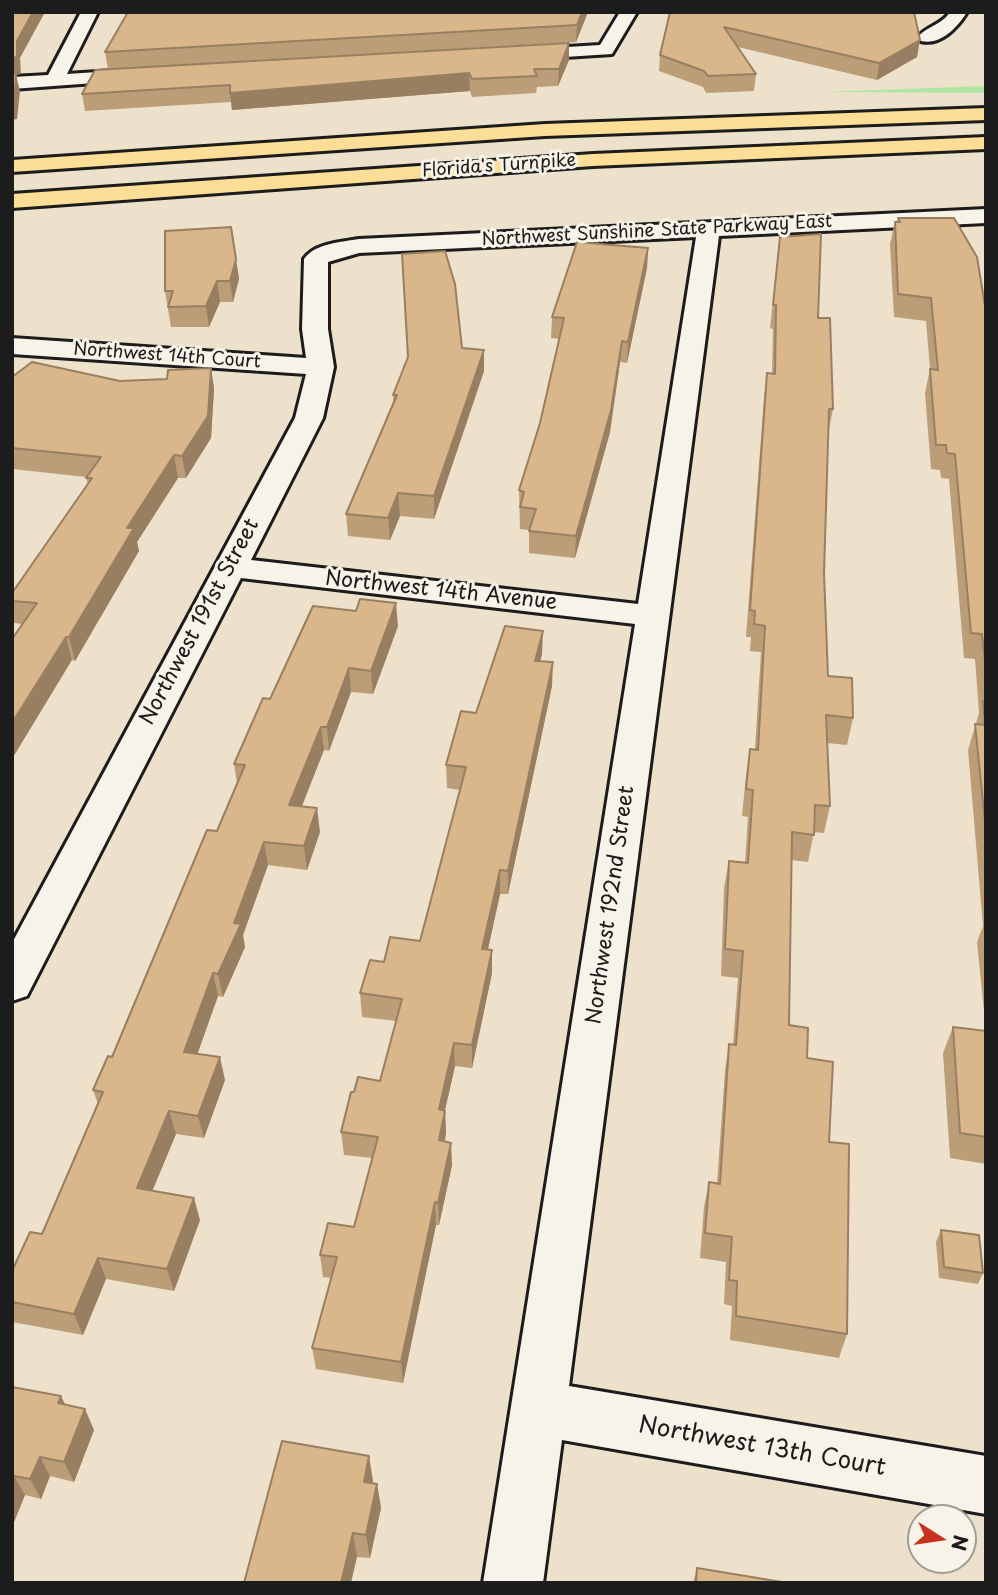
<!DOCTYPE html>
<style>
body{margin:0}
#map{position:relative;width:998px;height:1595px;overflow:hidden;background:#eee1cc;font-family:"Playpen Sans",sans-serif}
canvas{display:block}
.frame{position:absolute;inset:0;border:14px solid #1c1c1c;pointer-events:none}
.north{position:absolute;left:907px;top:1504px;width:70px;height:70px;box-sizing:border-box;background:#f7f3e8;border:2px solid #9f9d96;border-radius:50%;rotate:102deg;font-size:19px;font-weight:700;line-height:28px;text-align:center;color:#1c1c1c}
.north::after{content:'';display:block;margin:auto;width:24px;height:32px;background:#c8321e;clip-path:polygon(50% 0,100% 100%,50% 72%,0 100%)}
</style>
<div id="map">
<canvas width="998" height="1595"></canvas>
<div class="frame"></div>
<div class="north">N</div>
</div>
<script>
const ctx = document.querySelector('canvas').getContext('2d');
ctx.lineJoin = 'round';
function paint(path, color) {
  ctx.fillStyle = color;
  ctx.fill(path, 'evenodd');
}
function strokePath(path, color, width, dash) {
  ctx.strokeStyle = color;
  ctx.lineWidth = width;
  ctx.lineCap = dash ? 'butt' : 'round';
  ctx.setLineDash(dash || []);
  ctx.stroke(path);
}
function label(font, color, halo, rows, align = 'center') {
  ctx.font = font + ' "Playpen Sans",sans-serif';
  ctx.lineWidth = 6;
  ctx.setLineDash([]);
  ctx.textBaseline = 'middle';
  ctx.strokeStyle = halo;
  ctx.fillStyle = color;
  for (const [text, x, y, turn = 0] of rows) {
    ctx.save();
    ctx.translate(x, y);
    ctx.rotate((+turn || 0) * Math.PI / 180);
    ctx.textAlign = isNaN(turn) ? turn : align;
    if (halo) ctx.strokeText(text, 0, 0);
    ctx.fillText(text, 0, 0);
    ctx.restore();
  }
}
const green = new Path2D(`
 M986,86V93L820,92Z`);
const street = new Path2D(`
 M81,12H98L67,74L143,69L152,75L150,79L12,89V77L48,75Z
 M620,12H637L612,54L518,60L509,55L518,50L600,45Z
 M950,12H967C958,27 940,46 921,41L918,37C927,26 942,25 950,12Z
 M986,209V223L719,236L569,1386L986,1456V1514L562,1440L543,1583H483L635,624L241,578L27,996L12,1001V943L295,418L306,374L12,354V338L306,358L302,329L304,259C315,243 342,242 359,239ZM696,237L638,604L251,560L323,418L334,367L328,329V262L359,253Z`);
const highway = new Path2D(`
 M986,108V120L545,136L12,172V160L545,124Z
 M986,137V149L593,166L12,208V194L593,154Z`);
const wall = new Path2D(`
 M128,12H588L576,42L207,63L569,43V60L558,86L537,87L536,93L472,97L470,91L232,110L231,102L85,111L82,94L108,69L105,52Z
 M670,12L920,40L917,57L877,80L738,47L756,74L754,91L706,93L703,87L659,71L660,55Z
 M898,218L986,312V1164L950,1158L943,1053L953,1027L986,1031L977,942L983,926L968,750L979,713L975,659L964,658L949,479L941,478L940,470L931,469L925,393L930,369L926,321L894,317L890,244L895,222H897Z
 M780,237L818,318L833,409L828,434L824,573L828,676L853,718L847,745L827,743L830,806L824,833L814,832L808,862L791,860L789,1025L807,1058L829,1142L847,1334L839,1358L730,1340L732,1306L724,1304L726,1262L700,1258L704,1207L709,1182L717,1183L725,1071L729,1044L733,1045L738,978L721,976L724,888L729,861L745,863L748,817L742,816L746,776L750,749H755L761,652L750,651L751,637H746L764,398L767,373L772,374L773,329L770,328Z
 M648,248L647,268L627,363L620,362L610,432L575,558L529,553V530L520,529L519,490L540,423L560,339L551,338L552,317Z
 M236,259L239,279L233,302H220L209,327H171L165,291Z
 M462,348L484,371L434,519L400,516L390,540L348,536L346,514L393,403V395Z
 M211,368L214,389L211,438L186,478H178L137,542L139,551L75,661L72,660L23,624L14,623L12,617V593L88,485L86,477L12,469V377L120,381L167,379Z
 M398,626L373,694L351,692L329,751L324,750L301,807L320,832L307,870L268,865L243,935L245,947L223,997L218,996L197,1054L225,1080L204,1138L176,1134L152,1191L200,1220L174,1291L106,1279L83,1335L12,1322V1271L42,1234L98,1104L93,1090L112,1057L217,831L237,783L234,764L270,699Z
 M542,654L540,661L552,686L508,894H500L488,949L492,950V973L472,1068L455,1066L445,1110L446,1133L445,1142L452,1165L439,1225H436L403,1383L316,1369L312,1348L331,1278L323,1277L320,1255L354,1227L372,1158L344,1155L341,1132L354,1092L380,1081L396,1021L362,1017L360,993L384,962L420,941L460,790L447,788L446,765L476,713Z
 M941,1230L983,1273L978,1284L939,1278L936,1242Z
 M12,1387L65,1405L94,1430L74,1482L50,1476L41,1499L25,1495L12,1527Z
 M373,1481L372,1483L377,1484L381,1508L370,1558L357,1557L244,1583Z
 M697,1568L788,1583H693Z`);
const shadedWall = new Path2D(`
 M33,12H45L20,58L21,74L16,75L20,91L17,119L12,120V58L17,41Z
 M582,12H588L576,42L577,25Z
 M920,40L917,57L877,80L879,63Z
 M569,43V60L558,86L559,69Z
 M469,73L470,91L232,110L230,93Z
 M648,248L647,268L627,363L628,342Z
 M236,259L239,279L233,302L230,281Z
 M217,281L220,302L209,327L206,306Z
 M622,341L620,362L610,432L575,558L576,536Z
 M484,350V371L434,519V496Z
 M211,368L214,389L211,438L186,478L182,456Z
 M174,455L178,478L137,542L139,551L75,661L69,637L127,528Z
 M398,493L400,516L390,540L388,518Z
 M396,603L398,626L373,694L371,671Z
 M543,631L542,654L535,684V661Z
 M66,637L72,660L12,759V723Z
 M553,662L552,686L508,894V871Z
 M349,668L351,692L329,751L327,727Z
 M321,727L324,750L293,829L289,805Z
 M317,808L320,832L307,870L304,846Z
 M264,842L268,865L243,935L245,947L223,997L218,974L234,923Z
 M500,870V894L483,972L482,949Z
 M492,950V973L472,1068V1045Z
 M213,973L218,996L190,1075L184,1052Z
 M454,1043L455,1066L440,1132L439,1109Z
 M220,1057L225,1080L204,1138L198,1116Z
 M169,1111L176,1134L144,1211L137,1188Z
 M445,1111L446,1133L440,1163L439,1140Z
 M451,1143L452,1165L439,1225L438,1203Z
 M194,1198L200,1220L174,1291L167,1269Z
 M435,1202L436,1225L403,1383L401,1362Z
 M98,1258L106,1279L83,1335L74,1314Z
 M61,1396L71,1416L58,1403Z
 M85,1409L94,1430L74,1482L64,1462Z
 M369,1456L373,1481L368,1506L364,1482Z
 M40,1457L50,1476L41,1499L30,1479Z
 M14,1476L25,1495L12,1527V1480Z
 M377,1484L381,1508L370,1558L366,1535Z
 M353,1533L357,1557L351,1583H341Z`);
const building = new Path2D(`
 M12,12H33L17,41V57L12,58Z
 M128,12H582L577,25L105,52Z
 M670,12H914L920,40L879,63L724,27L756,74L708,76L704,71L660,55Z
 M569,43L559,69H534L537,76L472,79L469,73L230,93V85L82,94L95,70Z
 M12,74H16L14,102H12Z
 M898,218H954L977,257L986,312V671L982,634L971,633L955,454L947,453L946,445H936L930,369L938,370L931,298L898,294L895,222H900Z
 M231,227L236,259L230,281H217L206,306L168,307L173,291H165V231Z
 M821,234L818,318H830L833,409H829L824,573L828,676L852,678L853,718L826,715L830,806L815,805L814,835L792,832L789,1025L808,1028L807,1058L833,1062L829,1142L849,1144L847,1334L736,1316L737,1281L729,1280L732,1237L705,1233L709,1182L720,1184L729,1044L736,1045L743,951L725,949L729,861L748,863L753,790L746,789L750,749L758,750L765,626L754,624L755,611L750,610L767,373L775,374L776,305H773L780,237Z
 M577,242L648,248L628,342L622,341L611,410L576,536L529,531L536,509L520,507L524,492L519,490L540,423L564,318L552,317Z
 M445,251L455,284L462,348L484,350L434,496L398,493L388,518L346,514L397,395H393L408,357L402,254Z
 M32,362L120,381L167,379L168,370L211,368L208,416L182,456L174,455L127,528H134L69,637H66L12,723V639L37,603L12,601V593L92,478H86L101,457L12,448V377Z
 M360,599L396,603L371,671L349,668L327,727H321L289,805L317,808L304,846L264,842L234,923L241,924L218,974L213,973L184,1052L220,1057L198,1116L169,1111L137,1188L194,1198L167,1269L98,1258L74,1314L12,1302V1271L30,1232L42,1234L103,1092L93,1090L108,1056L112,1057L207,830L217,831L245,765L234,764L263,698L270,699L313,606L356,611Z
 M505,626L543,631L535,661L553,662L508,871L500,870L482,949L492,950L472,1045L454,1043L439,1109L445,1111L439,1140L451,1143L438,1203L435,1202L401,1362L312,1348L337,1257L320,1255L328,1223L354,1227L378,1137L341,1132L351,1092H354L358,1077L380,1081L402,999L360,993L370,960L384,962L390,937L420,941L466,767L446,765L461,711L476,713Z
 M983,701L986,702V831L975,724L985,725Z
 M953,1027L986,1031V1137L960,1133Z
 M941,1230L979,1235L983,1273L944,1267Z
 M12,1387L61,1396L58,1403L85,1409L64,1462L40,1457L30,1479L14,1476L12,1480Z
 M282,1441L369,1456L364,1482L377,1484L366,1535L353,1533L341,1583H244Z
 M697,1568L788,1583H696Z`);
const farStreetnames = [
 ["Florida's Turnpike",499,166,-4],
 ["Northwest Sunshine State Parkway East",657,231,-3],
 ["Northwest 14th Court",167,356,4]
];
const streetNames = [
 ["Northwest 14th Avenue",441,591,6],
 ["Northwest 191st Street",200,622,-62],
 ["Northwest 192nd Street",611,905,-82]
];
const nearStreetnames = [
 ["Northwest 13th Court",762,1447,10]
];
paint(green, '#b1e4a5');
strokePath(street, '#1c1c1c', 6);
strokePath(highway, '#1c1c1c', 6);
paint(street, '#f7f3e8');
paint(highway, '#fdde96');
paint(wall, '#bb9d78');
paint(shadedWall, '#997f61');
paint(building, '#dab68b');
strokePath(building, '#997f61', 2);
label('18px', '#1c1c1c', '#f7f3e8', farStreetnames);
label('21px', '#1c1c1c', '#f7f3e8', streetNames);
label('24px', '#1c1c1c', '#f7f3e8', nearStreetnames);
</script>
